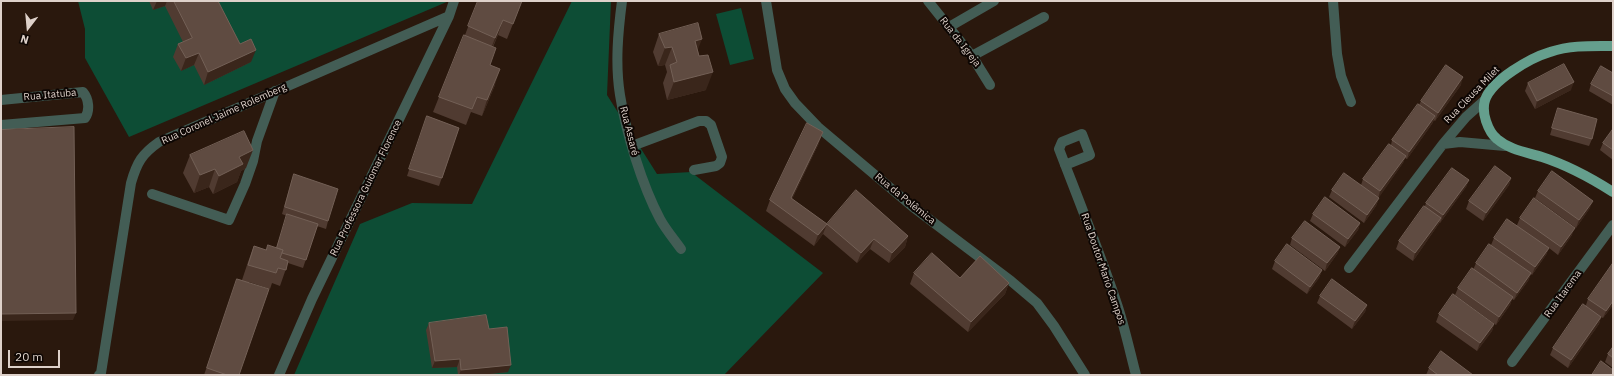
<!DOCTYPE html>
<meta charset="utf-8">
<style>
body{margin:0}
#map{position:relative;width:1614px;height:376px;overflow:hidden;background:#2a180d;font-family:"IBM Plex Sans",sans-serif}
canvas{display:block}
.frame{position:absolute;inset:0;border:2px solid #ded1ca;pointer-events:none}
.north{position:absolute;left:8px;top:8px;width:40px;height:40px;-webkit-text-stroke:3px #0d0603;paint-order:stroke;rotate:196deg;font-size:11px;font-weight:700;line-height:16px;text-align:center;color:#ded1ca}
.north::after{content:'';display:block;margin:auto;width:14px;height:18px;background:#ded1ca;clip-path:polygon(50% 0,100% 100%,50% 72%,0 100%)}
.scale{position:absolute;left:8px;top:350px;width:52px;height:18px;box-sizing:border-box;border:2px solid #ded1ca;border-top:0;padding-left:5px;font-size:12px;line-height:14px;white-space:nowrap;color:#ded1ca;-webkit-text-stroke:3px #0d0603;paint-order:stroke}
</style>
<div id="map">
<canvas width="1614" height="376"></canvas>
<div class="frame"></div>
<div class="north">N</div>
<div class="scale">20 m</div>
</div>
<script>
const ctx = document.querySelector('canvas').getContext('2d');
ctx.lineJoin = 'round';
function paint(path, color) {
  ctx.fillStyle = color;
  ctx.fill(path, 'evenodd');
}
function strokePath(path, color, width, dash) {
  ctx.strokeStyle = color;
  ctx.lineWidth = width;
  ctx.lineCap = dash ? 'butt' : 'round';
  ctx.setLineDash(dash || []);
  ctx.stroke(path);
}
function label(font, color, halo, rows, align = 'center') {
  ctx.font = font + ' "IBM Plex Sans",sans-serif';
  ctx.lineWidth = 4;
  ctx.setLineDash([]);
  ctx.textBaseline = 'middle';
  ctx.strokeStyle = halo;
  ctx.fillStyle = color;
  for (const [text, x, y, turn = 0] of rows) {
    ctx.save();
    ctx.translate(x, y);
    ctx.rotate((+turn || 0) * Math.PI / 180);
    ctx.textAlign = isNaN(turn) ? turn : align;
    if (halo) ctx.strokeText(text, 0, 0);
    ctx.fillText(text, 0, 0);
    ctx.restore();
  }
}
const green = new Path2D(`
 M78,1H449L129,137L85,58V29Z
 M572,1H611L607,95L657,174L691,172L823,273L724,375H294L360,224L412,203L472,204Z
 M741,8L754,59L730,65L716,14Z`);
const minor = new Path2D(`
 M622,1C618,32 615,64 620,95C626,133 642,185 660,219C666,230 674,239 681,249
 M766,1L777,70L785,89L795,103L818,127L913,207L1011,281L1037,303L1054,326L1085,375
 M928,1L972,56L990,85
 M1333,1L1337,54L1341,76L1351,102
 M949,27L994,1
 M972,56L1044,17
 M1,100L83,92C89,99 90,111 85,118L1,125
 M1443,144L1460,142L1505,146
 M632,146L699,121H706L711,125L722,157L720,163L716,166L694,170
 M1065,165L1090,155L1082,134L1062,142L1059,149C1079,201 1100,253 1118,307C1125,329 1130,352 1136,375
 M152,194L229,220L245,184L253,161L257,141L275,91
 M1349,268L1443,144L1466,117L1485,100
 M1512,362L1613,225
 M99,375L101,373L131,183C137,162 142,154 159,142L449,16
 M279,375L312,299L449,16L454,1`);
const major = new Path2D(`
 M1613,46C1591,46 1571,45 1550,52C1530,58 1492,80 1485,100C1483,107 1484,115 1486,121C1488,127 1492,135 1497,139C1510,150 1526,152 1542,157C1567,165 1591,178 1613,192`);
const wall = new Path2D(`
 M149,1H218L240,44L251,62L204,85L194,65L181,71L173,57L178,44L183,42L165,6L153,10Z
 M478,1H522L507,39L498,35L493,47L490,65L495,85L482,116L471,112L466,125L433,112L439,97L465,35Z
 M659,34L698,51L706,90L667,100L663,83L667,72L665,65L658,66L653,52Z
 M1613,73V105L1589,91L1591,84Z
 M1528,83L1571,90L1535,109L1525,91Z
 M1461,85L1435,121L1434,120L1432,124L1407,159L1405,158L1403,163L1378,198H1379L1376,206L1364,223L1329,197L1332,190L1361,185L1363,179L1391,145L1392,140L1419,105L1421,101Z
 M1558,108L1592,139L1589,146L1550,135Z
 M427,116L459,128L439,186L407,176Z
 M1613,129V160L1600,150L1603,143Z
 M819,143L792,199L827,224L823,234L814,246L766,211L770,200Z
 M190,155L246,168L241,171L237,182L213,194L209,187L194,193L183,173Z
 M294,174L328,221L326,229L317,226L303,268L288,263L280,286L272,283L270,289L249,282L239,375H204L237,279L242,280L248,262L254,246L266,250L276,248L287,216L282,214L291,182Z
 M1511,178L1509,185L1483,221L1466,209L1469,201Z
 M1469,180L1466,187L1440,223V222L1438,225L1413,261L1396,249L1399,241L1425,206L1426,203Z
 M1538,191L1590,208L1576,228L1535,198Z
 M1313,214L1360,223L1358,230L1345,247L1310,221Z
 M1520,218L1572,235L1558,255L1549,248L1546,255L1532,275L1531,274L1528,281L1514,300L1512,299L1510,305L1496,325L1455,295L1458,288L1473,270L1476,263L1491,245L1494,238L1517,225Z
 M827,224L908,236L905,247L889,263L870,249L857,263L823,234Z
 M1292,238L1340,247L1337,254L1325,271L1290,245Z
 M1275,261L1322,270L1319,278L1307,294L1272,269Z
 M914,273L960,278L1009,283L1005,294L968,332L910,284Z
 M1320,296L1367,305L1365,312L1352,329L1317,303Z
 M1588,299L1613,305L1603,318L1601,317L1599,324L1568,368L1550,355L1553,348L1586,305Z
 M1439,314L1494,324L1492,331L1477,351L1436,322Z
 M429,323L489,329L508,372L480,375H458L457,367L432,368L426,330Z
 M1613,347V368L1605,362L1608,354Z
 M1429,368L1473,375H1426Z`);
const shadedWall = new Path2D(`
 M157,1H167L165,6L153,10Z
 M503,20L498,35L489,54L495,38Z
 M702,39L695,57V41Z
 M672,47L665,65L658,66L665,48Z
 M256,50L251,62L204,85L208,72Z
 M199,53L194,65L181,71L186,58Z
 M500,69L495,85L482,116L487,100Z
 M713,72L706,90L667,100L674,82Z
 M1463,77L1461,85L1435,121L1438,113Z
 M1574,82L1571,90L1535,109L1537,101Z
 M1435,116L1432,124L1407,159L1409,152Z
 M823,132L819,143L788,208L791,198Z
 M253,150L246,168L241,171L237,182L213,194L219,176L239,157Z
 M1406,156L1403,163L1378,199L1380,191Z
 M215,169L209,187L194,193L200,175Z
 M1511,178L1509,185L1483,221L1486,213Z
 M1469,180L1466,187L1440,223L1443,215Z
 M1379,198L1376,206L1364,223L1367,215Z
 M1593,201L1590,208L1576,228L1579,220Z
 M1441,218L1438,225L1413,261L1415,253Z
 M1360,223L1358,230L1345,247L1348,239Z
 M827,224L823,234L814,246L818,235Z
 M1575,228L1572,235L1558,255L1561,247Z
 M908,236L905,247L889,263L892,253Z
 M874,239L870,249L857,263L861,253Z
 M1340,247L1337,254L1325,271L1327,263Z
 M1549,248L1546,255L1532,275L1535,267Z
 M1322,270L1319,278L1307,294L1310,287Z
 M1531,273L1528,281L1514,300L1517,293Z
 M1009,283L1005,294L968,332L971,322Z
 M1513,297L1510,305L1496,325L1499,317Z
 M1613,301V305L1603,318L1606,311Z
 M1367,305L1365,312L1352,329L1355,321Z
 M76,313L73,320L1,321V314Z
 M1601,317L1599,324L1568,368L1571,360Z
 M1494,324L1492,331L1477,351L1480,343Z
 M460,359L457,367L432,368L435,361Z
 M511,365L508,372L480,375H459L461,370Z`);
const building = new Path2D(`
 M174,1H218L240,44L251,39L256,50L208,72L199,53L186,58L178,44L192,38Z
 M478,1H522L513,24L503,20L495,38L468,26Z
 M698,23L702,39L695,41L699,56L708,55L713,72L674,82L670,65L677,62L672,47L665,48L659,34Z
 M464,35L496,48L490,65L500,69L487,100L477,97L472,109L439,97Z
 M1564,64L1574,82L1537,101L1528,83Z
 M1446,65L1463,77L1438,113L1421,101Z
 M1601,66L1613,73V96L1591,84Z
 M1418,104L1435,116L1409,152L1392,140Z
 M1558,108L1597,119L1592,139L1552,128Z
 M427,116L459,128L442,178L409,169Z
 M807,123L823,132L791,198L827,224L818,235L770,200Z
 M74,127L76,313L1,314V130Z
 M1613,129V150L1603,143Z
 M244,131L253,150L239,157L243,164L219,176L215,169L200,175L190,155Z
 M1389,144L1406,156L1380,191L1363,179Z
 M1495,166L1511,178L1486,213L1469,201Z
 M1452,168L1469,180L1443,215L1426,203Z
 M1552,171L1593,201L1579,220L1538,191Z
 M1344,173L1379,198L1367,215L1332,190Z
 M294,174L338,189L328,221L285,207Z
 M856,190L908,236L892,253L874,239L861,253L827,224Z
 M1325,197L1360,223L1348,239L1313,214Z
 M1534,198L1575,228L1561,247L1520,218Z
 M1424,206L1441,218L1415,253L1399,241Z
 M287,214L318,224L306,260L282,253L283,250L277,248Z
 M1507,219L1549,248L1535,267L1494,238Z
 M1305,221L1340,247L1327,263L1292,238Z
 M1287,244L1322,270L1310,287L1275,261Z
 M1489,244L1531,273L1517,293L1476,263Z
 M268,245L283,250L280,258L288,261L286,270L278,268L276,273L248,265L254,246L266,250Z
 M932,253L960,278L980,256L1009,283L971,322L914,273Z
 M1613,263V301L1606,311L1588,299Z
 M1472,268L1513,297L1499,317L1458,288Z
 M237,279L269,289L239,375H227L207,368Z
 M1332,279L1367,305L1355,321L1320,296Z
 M1453,294L1494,324L1480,343L1439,314Z
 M1583,304L1601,317L1571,360L1553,348Z
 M486,315L489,329L507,327L511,365L461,370L460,359L435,361L429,323Z
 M1613,347V358L1608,354Z
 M1441,351L1473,375H1438L1429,368Z
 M1601,361L1613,370V375H1592Z`);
const streetNames = [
 ["Rua da Igreja",960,42,52],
 ["Rua Itatuba",50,95,-5],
 ["Rua Cleusa Milet",1472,95,-46],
 ["Rua Coronel Jaime Rolemberg",224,114,-24],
 ["Rua Assaré",629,131,76],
 ["Rua Professora Guiomar Florence",366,188,-64],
 ["Rua da Polêmica",905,199,39],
 ["Rua Doutor Mario Campos",1103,269,71],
 ["Rua Itarema",1563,294,-54]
];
paint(green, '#0d4d35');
strokePath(minor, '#435d55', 10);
strokePath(major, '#659f8d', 10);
paint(wall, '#503b31');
paint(shadedWall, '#3a261b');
paint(building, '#5f4b41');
strokePath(building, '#736056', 1);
label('10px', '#ded1ca', '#0d0603', streetNames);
</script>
